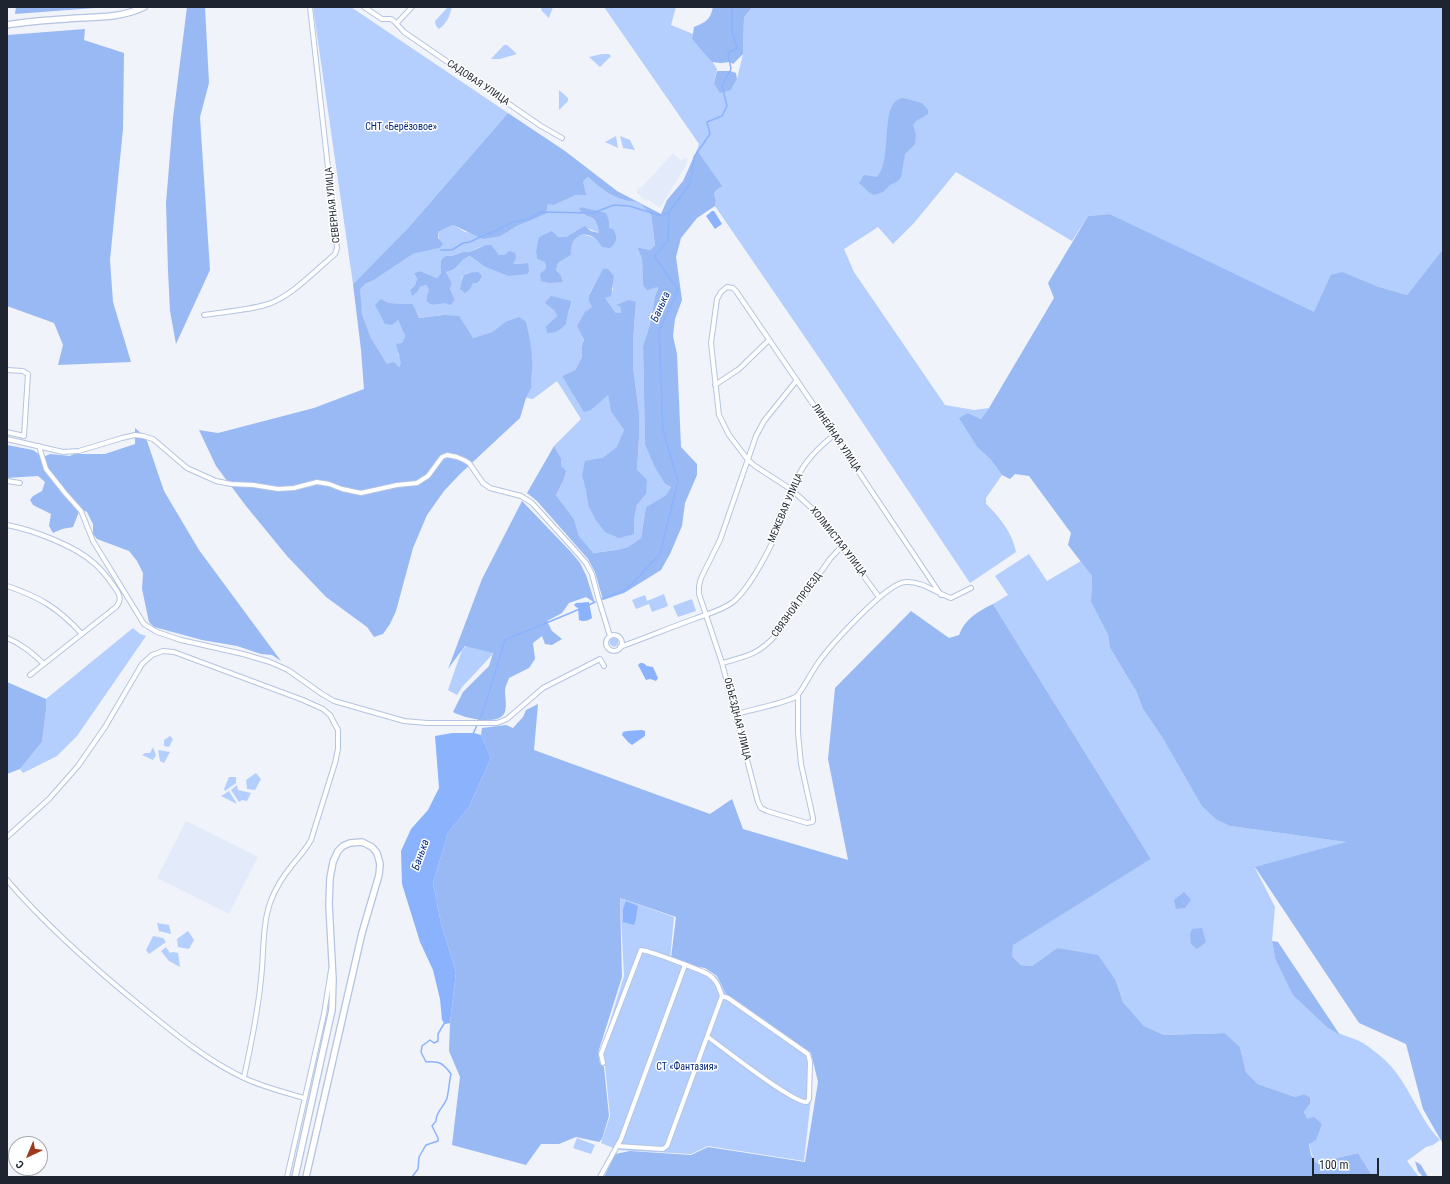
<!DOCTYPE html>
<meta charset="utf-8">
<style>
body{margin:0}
#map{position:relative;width:1450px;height:1184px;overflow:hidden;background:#f0f3f9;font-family:"Roboto Condensed",sans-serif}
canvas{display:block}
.frame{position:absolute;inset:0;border:8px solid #1f2530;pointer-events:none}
.north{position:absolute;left:8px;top:1136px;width:40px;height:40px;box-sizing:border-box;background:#fff;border:1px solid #a5a8ac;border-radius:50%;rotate:224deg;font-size:11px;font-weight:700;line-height:16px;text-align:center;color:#1f2530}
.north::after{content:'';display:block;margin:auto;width:14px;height:18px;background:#a0381c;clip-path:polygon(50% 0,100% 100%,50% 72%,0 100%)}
.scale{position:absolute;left:1312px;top:1158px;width:67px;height:18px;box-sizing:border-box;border:2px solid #1f2530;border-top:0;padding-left:5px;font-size:12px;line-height:14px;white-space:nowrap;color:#1f2530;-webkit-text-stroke:3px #fff;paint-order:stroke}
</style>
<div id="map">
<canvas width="1450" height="1184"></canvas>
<div class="frame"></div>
<div class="north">С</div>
<div class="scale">100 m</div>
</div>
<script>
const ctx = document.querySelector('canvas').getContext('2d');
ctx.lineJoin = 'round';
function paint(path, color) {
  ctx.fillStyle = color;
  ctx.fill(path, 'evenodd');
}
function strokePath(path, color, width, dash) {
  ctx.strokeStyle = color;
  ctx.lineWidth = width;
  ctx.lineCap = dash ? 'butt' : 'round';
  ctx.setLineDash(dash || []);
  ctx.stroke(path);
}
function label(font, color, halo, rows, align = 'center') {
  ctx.font = font + ' "Roboto Condensed",sans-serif';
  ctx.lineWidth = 3;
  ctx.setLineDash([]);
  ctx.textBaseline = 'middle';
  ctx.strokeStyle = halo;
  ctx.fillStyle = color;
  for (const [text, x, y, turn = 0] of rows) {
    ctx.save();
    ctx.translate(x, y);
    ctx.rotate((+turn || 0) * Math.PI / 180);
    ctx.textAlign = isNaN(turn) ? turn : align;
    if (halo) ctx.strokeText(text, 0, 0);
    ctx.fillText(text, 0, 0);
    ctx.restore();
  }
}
const built = new Path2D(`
 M673,153L681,161L685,157L688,159L686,165L660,208L648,199L646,201L636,192L640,187L641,188Z
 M186,821L258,857L229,914L157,878Z`);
const green = new Path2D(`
 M313,7H351L508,113L408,228L353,284Z
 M448,7H452C449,17 448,22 439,29L436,26L435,21Z
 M542,7H553L549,18L541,10Z
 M604,7H676L671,25L693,34L692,39L708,55L717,69L714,83L731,90L737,79L743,54L744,17L751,9L750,7H1443V249L1407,295L1376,286L1314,313L1110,214L1088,216L1072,241L956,172L914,223L893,244L878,227L844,249L854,272L945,405L974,410L989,408L981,419L968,413L978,448L990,459L1002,475L986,498V504C999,516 1013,534 1016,552L970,583L824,365L715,206L716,200L714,194L721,186L697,150L699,144Z
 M504,45H507L517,54L500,59H491Z
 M602,54H609L611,56L600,67L589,57Z
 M559,90L568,98V101L559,110Z
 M616,136L618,148L605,142Z
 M620,136L630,140L635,150L623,148Z
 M588,177C603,191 618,202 639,202L651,215L655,245L650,250L637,247L642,259L643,285L657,287L658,289L655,296L650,324L643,346L645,445L655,468L665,484L671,487L666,495L646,507L641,538L628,547L616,550L592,553L579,536L574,519L556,495L563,481L561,466V458L554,446L581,419L557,381L533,399L526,398L532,387L531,382L532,362L526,322H505L492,332L473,338L444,315L419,318L413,304L388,303L398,320L405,336L398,354L402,363L398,367L387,364L371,338L362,314L359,289L365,284L374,280L413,254L440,248L438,232L453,225L465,232L501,236L517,226L546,214L548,203L554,205L576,195L583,182ZM582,207C596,211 598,210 609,221V229L599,240C581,231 570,233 571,255L558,263L556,270L561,275L563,282L546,269L545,262L537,259L536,252L558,237H566L585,227L599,233C596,220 595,219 583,214ZM492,245L499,255L505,256L512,264L528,263L508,276L485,267L470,256C457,260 461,270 446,272L452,283L450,289L455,300L432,305L427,302V295L429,290L426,285L410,290L415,285L417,279L414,273L420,271L437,278L441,273V260L463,252H469L480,247ZM603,270L614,276L612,282L613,290L605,298L616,313L621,314V307L617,305L636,303L633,343V367L639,412V438L637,470L646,494L637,505L634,519L586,491L582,476L602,458L618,447L624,430L611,412L608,394L591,410L570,388L562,376L575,370L582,357V346L592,307L589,302V294ZM467,273H473L479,283H473L460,289L462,277ZM570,309L567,316L546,326L557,316L554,310Z
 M1029,554L1047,581L1081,561L1092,576L1091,602L1108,635L1110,648L1136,691L1143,709L1164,740L1230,826L1347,842L1255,868L1275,907L1272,941L1275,958L1328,1028C1338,1034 1348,1036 1359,1041C1366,1044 1373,1050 1379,1055C1408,1077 1416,1116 1440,1140L1433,1145L1426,1147L1407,1161L1419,1177H1373L1358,1153L1316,1163C1306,1146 1311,1129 1304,1112L1310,1104L1304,1094L1295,1097L1258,1084L1246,1072L1240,1047L1225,1033L1164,1035L1144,1026L1123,1002L1116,981L1057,948L1032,966L1021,965L1012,956V945L1151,859L993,604L1008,595L995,576Z
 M664,594L668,606L652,612L649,604L636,609L632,600L645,595L647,601Z
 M692,599L696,611L678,617L673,606Z
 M133,628L140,634L146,636L77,736L57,756L23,773L20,769L42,742L46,710V699Z
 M478,634L492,639V655L462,687L457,695L448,690L462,650Z
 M609.5 642a4.5 4.5 0 1 1 9 0a4.5 4.5 0 1 1-9 0Z
 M170,736L173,739L169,747L164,746V740Z
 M153,747L156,755L153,760L142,755L145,753H150Z
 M158,750L170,752L164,763L160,761Z
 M256,773L261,779L255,790L247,789L246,780Z
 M229,777H236V783L225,791L224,789Z
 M237,785L238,790L251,793L247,801L242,800L239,802L231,790Z
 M229,791L237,804L221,796Z
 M620,898L674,917L670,959L706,970L717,977L726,994L810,1054L812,1062L811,1098L804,1161L708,1146L691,1154L618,1150L601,1143L610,1116L605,1066L600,1062V1054L624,976Z
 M157,923L169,925L171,934L159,931Z
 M188,931L194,940L189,949L178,947L177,939Z
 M153,936L163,938L166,942L149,954L146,950Z
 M166,947L170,953L173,952L178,953L180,967L169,961L161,951Z
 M577,1138L595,1145L591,1154L573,1148Z`);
const forest = new Path2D(`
 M16,7H108L15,14Z
 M187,7H205L209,83L200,117L210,270L176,344L170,311L168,271L166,203L173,118Z
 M713,7H750L751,9L744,17L743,54L733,64L730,62L721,63L712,62L692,39L694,27C706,22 710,20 713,7Z
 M85,29L84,40L124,53L123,129L110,260L113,302L131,362L58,365L63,345L54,323L7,306V35Z
 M717,71H730L736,73L737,79L731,90L720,93L714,83Z
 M903,98L922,103L928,110V114L916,121L913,125L916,135L915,144L905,154L901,177L898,181L890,185L883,192L874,195L870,193L859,183L864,175L877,177C894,159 878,101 903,98Z
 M508,113L565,151L617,191L661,214L667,200L683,181L697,150L722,186L716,191L714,194L716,200L715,206L697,218L681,238L676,257L682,300L675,319L673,336L677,354L681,447L697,464V475L685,503L682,526L670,554L661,570L624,593L603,600L595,572L588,559L537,501L527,493L554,446L561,458V466L566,471L563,481L556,495L574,519L579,536L593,553L616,550L628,547L641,538L646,507L666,495L671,487L665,484L655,468L645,445L643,346L650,324L655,296L658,289L657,287L647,290L643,285L642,259L637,247L650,250L655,245L651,215L639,202C618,202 603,191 588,177L583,182L586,195H576L554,205L548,204L546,214L517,226L501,236L494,237L483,239L453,225L438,232V238L443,244L440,248L413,254L374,280L365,284L360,289L362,314L371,338L387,364L394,362L399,367L401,363L396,344L402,343L405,336L398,320L392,325L385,324L375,305L381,299L388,303L413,304L419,318L444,315L459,316L473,338L492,332L505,322L519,317L526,322C529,335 532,349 532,362C533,371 530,379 532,387L526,398L520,418L460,474L444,491L427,515L413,548L396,611L390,624L383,634L374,637L367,627L326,597L287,556L246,506L216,466L199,430L218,433L314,408L364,389L361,350L353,284L408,228Z
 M582,207L606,213L609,221V228L613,229C618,238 617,242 610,248L602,247C592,228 569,231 571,255L558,263L556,270L561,275L563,282L549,283L541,281L540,274L546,269L545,262L537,259L536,252L539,237L552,231L558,237H566L585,226L591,231L599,233C595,211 589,222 579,209Z
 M1110,214L1314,312L1331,275L1342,272L1376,286L1407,295L1443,249V1144L1423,1109L1406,1044L1359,1023L1255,867L1346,842L1230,826L1216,819L1202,806L1164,740L1143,709L1136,691L1110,648L1108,635L1091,602L1092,576L1068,545L1071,533L1029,476L1015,474L1010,479L1002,475L990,459L978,448L959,418L968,413L981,419L989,408L1054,298L1048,283L1088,216Z
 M486,245H492L499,255H505L509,251L515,253L516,258L513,264L528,263L529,271L527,274L508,276L485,267L470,256C458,260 460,270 446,272L452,283L450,289L455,300L450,305L445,303L432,305L427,302V295L429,290L426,285L420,287L417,292L412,296L410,290L415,285L417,279L414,273L420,271L437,278L441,273V260L446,256H452L463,252H469Z
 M603,269H608L614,276L611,296L605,298L616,313H621V307L616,305L629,300L636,302L633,343V367L639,412V438L637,470L647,480L646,494L637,505L634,519V534L619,538L605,532L596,520L589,507L586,491L582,476L585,461L602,458L617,447L624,430L611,412L608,395L591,410L584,412L562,376L575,370L582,357V346L584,339L577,326L585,312L592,307L589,302V295Z
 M478,272L482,276L478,283H473L470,289L465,293L460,289C463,272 463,274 478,272Z
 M551,296L571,301C570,309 567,315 566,324C560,330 556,333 547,333L546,326L557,316L554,310L545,303Z
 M135,428L142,434L147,441L164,491L199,550L281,661L272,655L261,654L237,646L202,640L154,627L149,622L142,589L143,573L137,561L129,551L97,539L93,534V524L87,512L80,509L73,527L62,529L53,533L49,526L51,514L33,505L30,500L33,496L42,491L45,482L38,476L7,478V445L33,450L43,457L50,454L70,456L74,454H105L135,444Z
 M522,501L571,552L580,563L586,575L595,603L586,597L569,603L562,613L547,621L552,631L562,639L552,645L545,644L542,636L533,643L535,659L529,668L509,678C508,682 505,686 505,690C505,698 507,704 505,712C499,727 464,718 453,712L463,692L489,666L493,653L465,646L448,669L482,579Z
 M993,604L1151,859L1013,945L1012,956L1021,965L1032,966L1057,948L1098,955L1116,981L1123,1002L1144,1026L1164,1035L1225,1033L1240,1047L1246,1072L1258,1084L1295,1097L1304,1094L1310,1098V1104L1304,1112L1307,1119L1314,1117L1322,1124L1316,1140L1309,1144L1311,1155L1316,1163L1358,1153L1373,1177H604L615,1154L630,1151L691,1155L708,1147L805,1162L818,1082L811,1053L726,994L717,976L705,968L691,966L671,958L676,917L620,898L622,977L598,1053L600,1063L604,1067L609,1116L602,1139L599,1142L576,1137L559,1144H541L526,1165L452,1145L460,1077L449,1051L450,1023L456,972L441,923L433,883L448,833L469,807L491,758L481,735L482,728L506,725L513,728L523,717L526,710L538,704L534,750L710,814L732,799L743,829L848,860L828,759L835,688L911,611L949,638L959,635C964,620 978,611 993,604Z
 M7,682L46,699V710L42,742L20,769L7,774Z
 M1184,892L1191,900L1185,908L1176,909L1174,900Z
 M1202,928L1206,942L1197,949L1191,944L1190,934L1192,929Z
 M1272,941L1278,942L1340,1035L1328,1028L1293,995L1275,958Z
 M1415,1161L1421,1165L1428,1177H1423L1418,1171Z`);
const water = new Path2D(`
 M712,211H714L722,224L715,229L706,216Z
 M589,602L592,618C588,621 583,622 579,620L578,608L576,607L574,605L576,603Z
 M640,663H643L647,666L653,667L658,678L656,681L650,679L646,680L638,665Z
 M642,730L645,731V736L632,745L628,742L622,735L623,732L627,731Z
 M452,733H474L481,735L491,758L469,807L448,833L433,883L441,923L456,972L450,1023L445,1024L442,1020L440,999L433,970L420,942L402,884L401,851L411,829L428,810L439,788L435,736Z
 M626,901L638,906C636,913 637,919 634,925L623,922V909Z`);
const stream = new Path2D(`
 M441,250H452L463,243L470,242L482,236L495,231L513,222L529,219L541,212L593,213L614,205L629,206L662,216L669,212
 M600,600L627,589L660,554L678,481L663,430L659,331L678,290L654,256L668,241L669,212L690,184L694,157L710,134L707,122L722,116L727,106L722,85L731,69L728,53L737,48L732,31V10L731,7
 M589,605L595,602
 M473,734L483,712L505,640L580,609
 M412,1177L418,1169L419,1157L423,1150L426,1145L438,1141V1138L432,1126L436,1121C436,1111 444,1107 447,1098C449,1090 449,1082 451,1074C443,1063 440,1061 426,1062L421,1052L422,1046L430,1040L434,1043L438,1041V1034L445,1022`);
const street = new Path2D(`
 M364,7L382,19H391L394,21L404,32L541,126L562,138
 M397,23L412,7
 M204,315C223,312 248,310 265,305C289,299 316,270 335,254L337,248L310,7
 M7,370L23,371L28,374L24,436L7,432
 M797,380L764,421L756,436L720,540L701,578L699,586V594L722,663L758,802L761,808L767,811L807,823L812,822L813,821V818L801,764L798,733V696
 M715,385L739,369L769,340
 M7,439L63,452L79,451L122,438L135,435L143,436L153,439L187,468L216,481L231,484L253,485L278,489L294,488L317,482L329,484L342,489L361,493L397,485L417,483L428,476L442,457L447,455L457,457L464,460L469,463L483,483L490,488L521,496L532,503L573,548L586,563L592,574L598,597L610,636
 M39,446L46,469L65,493L81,511L93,541L144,624L157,632L181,640L243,654L270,662L288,670L322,694L334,701L404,721L427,723H497L507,719L543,688L600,659L604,666
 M7,481L20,483
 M7,525C33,530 76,546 95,564C102,570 108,578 113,585C119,593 123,599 116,607L30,675
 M7,586C40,597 58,608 82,634
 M879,597L819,515L792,490L755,466L748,460L729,435L719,415L711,343L717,299L721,292L727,287L733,288L736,291L834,435L941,595
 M606 643a8 8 0 1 1 16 0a8 8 0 1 1-16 0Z
 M7,638C22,644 32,653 44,664
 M620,647C645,638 669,628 694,619C707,614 721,611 733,602C750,588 772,546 780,524C788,504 793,481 806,463C814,452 824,443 834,435
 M722,663C748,656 759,654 777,634L830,559L842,546
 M736,714C750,710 787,703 797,696C800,694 814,668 818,663C830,646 887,582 906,582C922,581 936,593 951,598L971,588
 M7,837L49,799L78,766L105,727L142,664L152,655L163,651L174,652L303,700L323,709L330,715L338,730V749L335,763L311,840C306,849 300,856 293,864C283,876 275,889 270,903C262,927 264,954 261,979C258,1012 251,1045 244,1077
 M7,880C47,927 94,968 142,1007C174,1033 206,1060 244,1078C263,1087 284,1092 304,1098
 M708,1037C723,1048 794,1104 807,1102L809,1099L810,1062L808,1054L728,998L722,996
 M603,1063L601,1054L641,950C647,950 704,971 709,975C717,980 719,988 722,996L667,1146L663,1149L617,1146
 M287,1177L324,1014L331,970
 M600,1177L621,1139L685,965`);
const secondary = new Path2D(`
 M7,25C30,21 54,20 78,18C100,17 124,17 144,7
 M295,1177L332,1010L333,980L329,904L330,878L333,862L338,851L343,846L350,843L362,842L372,847L377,853L380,864L379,875L362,933L306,1177`);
const streetNames = [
 ["САДОВАЯ УЛИЦА",478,83,34],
 ["СЕВЕРНАЯ УЛИЦА",333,205,-96],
 ["ЛИНЕЙНАЯ УЛИЦА",836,438,56],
 ["МЕЖЕВАЯ УЛИЦА",786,508,-67],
 ["ХОЛМИСТАЯ УЛИЦА",838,542,52],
 ["СВЯЗНОЙ ПРОЕЗД",797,605,-54],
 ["ОБЪЕЗДНАЯ УЛИЦА",737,719,76]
];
const parkNames = [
 ["СНТ «Берёзовое»",401,127],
 ["СТ «Фантазия»",687,1067]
];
const waterNames = [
 ["Банька",661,307,-66],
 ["Банька",421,855,-70]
];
paint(built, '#e3ebfa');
paint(green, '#b4cefd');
paint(forest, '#99b9f5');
paint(water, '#8bb3fd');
strokePath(stream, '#8bb3fd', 1.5);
strokePath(street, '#b4c4e1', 6);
strokePath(secondary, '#b4c4e1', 8);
strokePath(street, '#fff', 4);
strokePath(secondary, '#fff', 5.5);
label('10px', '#1f2530', '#fff', streetNames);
label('10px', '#012779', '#fff', parkNames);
label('italic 11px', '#02297b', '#fff', waterNames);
</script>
